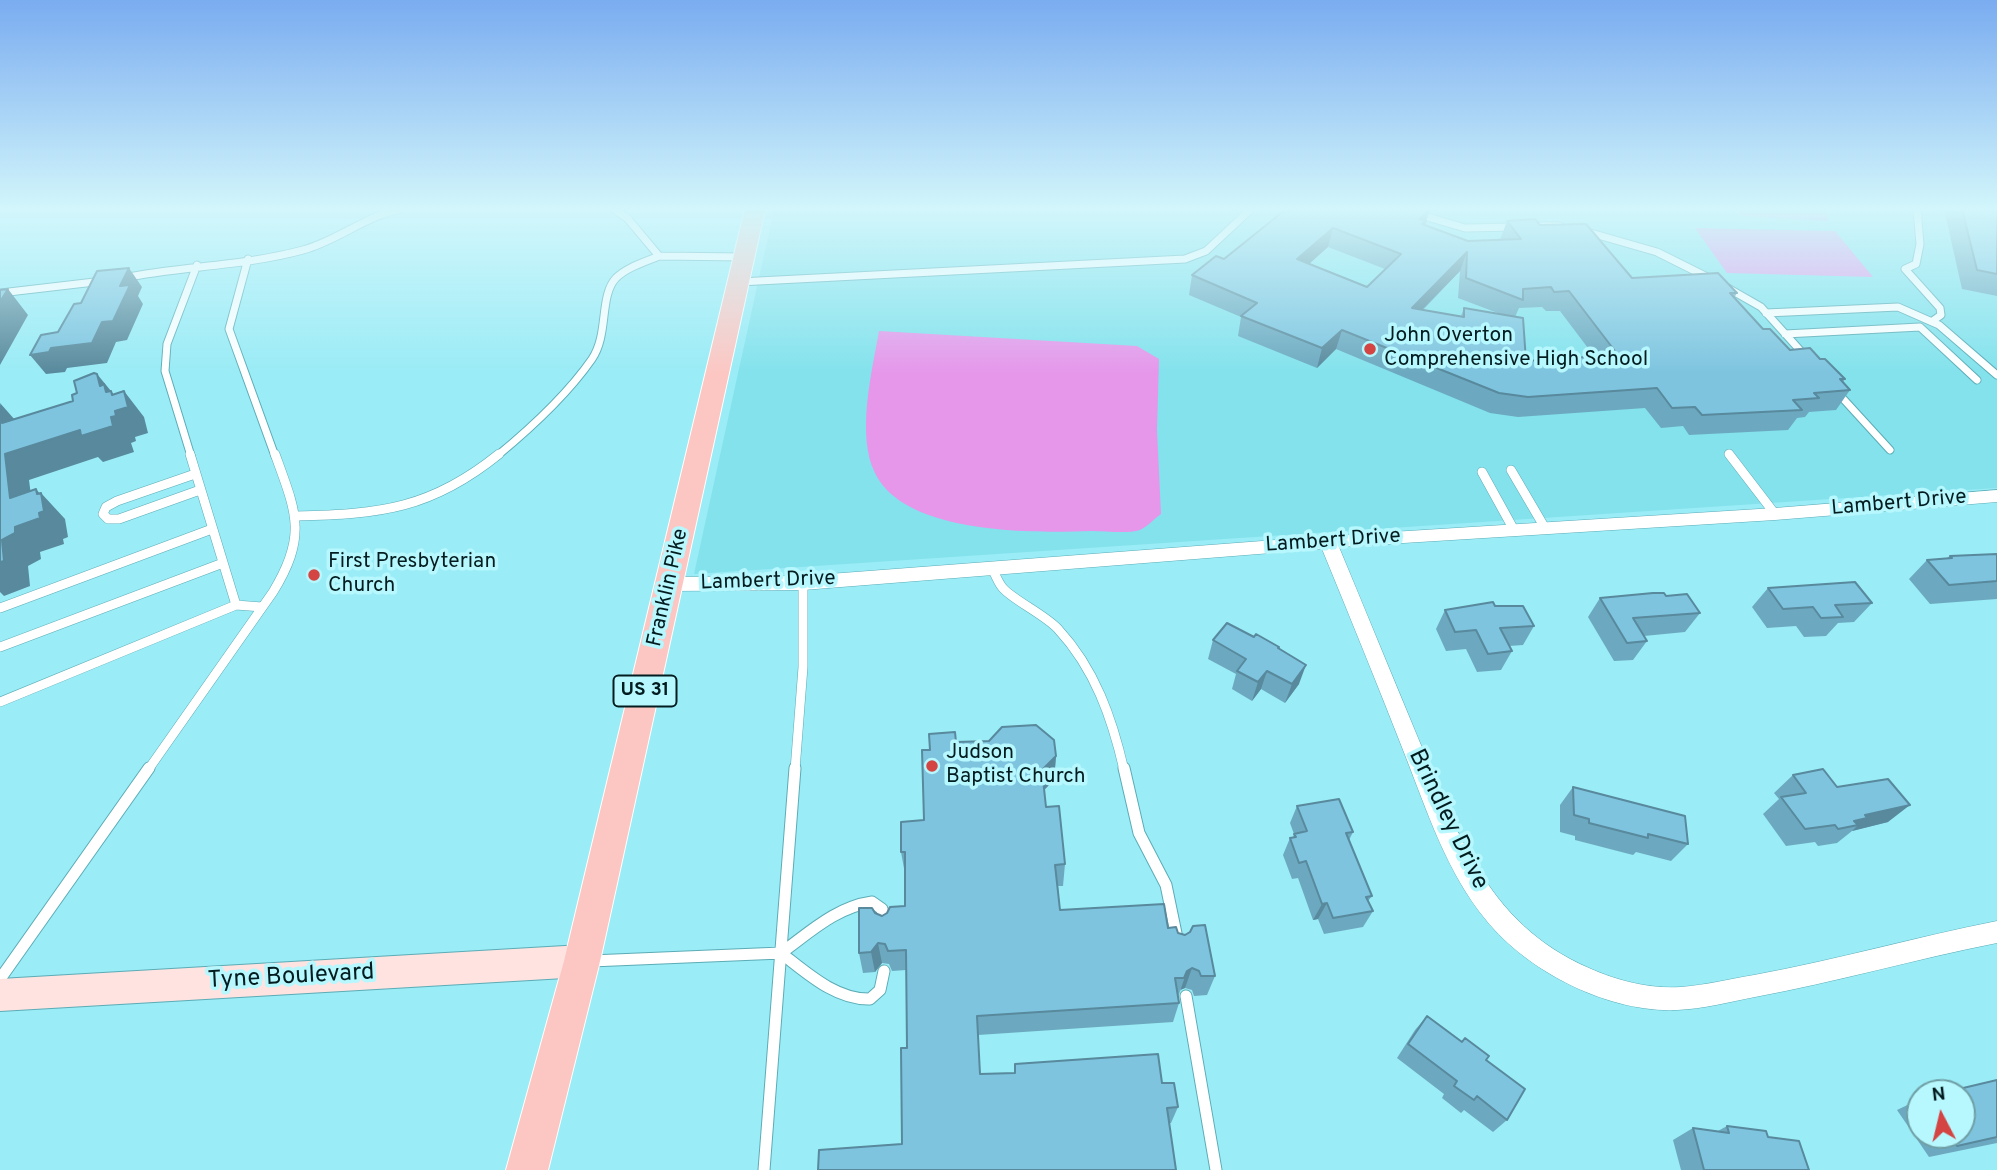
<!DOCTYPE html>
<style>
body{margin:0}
#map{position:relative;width:1997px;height:1170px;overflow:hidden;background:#9aecf6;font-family:Overpass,sans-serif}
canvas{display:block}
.north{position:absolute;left:1906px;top:1079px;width:70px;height:70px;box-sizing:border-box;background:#b7f7fe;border:2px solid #6f9fa5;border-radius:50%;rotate:353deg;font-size:19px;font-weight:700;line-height:28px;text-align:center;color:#031c1f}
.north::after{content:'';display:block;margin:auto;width:24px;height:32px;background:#d34442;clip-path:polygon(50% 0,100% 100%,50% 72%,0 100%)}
</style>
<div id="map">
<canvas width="1997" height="1170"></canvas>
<div class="north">N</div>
</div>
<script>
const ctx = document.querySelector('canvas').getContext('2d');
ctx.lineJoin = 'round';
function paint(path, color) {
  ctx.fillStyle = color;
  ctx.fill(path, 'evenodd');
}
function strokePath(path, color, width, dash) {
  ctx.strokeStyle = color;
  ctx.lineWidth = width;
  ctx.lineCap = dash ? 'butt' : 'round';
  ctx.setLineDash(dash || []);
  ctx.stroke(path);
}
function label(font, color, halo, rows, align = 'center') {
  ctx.font = font + ' Overpass,sans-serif';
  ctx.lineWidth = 7;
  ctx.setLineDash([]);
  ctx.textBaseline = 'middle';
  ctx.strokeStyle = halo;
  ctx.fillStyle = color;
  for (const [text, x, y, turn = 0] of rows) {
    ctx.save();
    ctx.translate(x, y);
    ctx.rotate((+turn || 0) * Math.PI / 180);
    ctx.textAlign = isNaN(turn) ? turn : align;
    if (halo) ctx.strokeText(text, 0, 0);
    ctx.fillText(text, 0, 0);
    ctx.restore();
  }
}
const built = new Path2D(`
 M774,209H1997V488L694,574Z`);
const green = new Path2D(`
 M1722,209H1827L1828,221L1741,216L1737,210Z
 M1695,228L1835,231L1873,277L1727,273Z
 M879,331L1137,346L1159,359L1157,430L1161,514C1155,518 1147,527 1140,530C1127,534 1106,531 1092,531C1033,533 905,535 875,473C856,435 872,371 879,331Z`);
const laneFar2 = new Path2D(`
 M1400,209L1465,228L1514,227
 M1917,209L1920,244L1916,264L1905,269L1940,308L1941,315L1934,320
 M1528,226H1560
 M1584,231L1657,252L1711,279
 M659,256L744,257
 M248,259L229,329L275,456
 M123,278C182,266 244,266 303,250C337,241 365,216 401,209
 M739,282L1185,259L1206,251L1251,209
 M1726,287L1761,307L1807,358
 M0,293L103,281
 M1766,313L1898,307L1939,325L1997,375
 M1785,334L1920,327L1977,380
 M1837,392L1890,450
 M191,456L165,371L167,344L197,265
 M497,456C531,428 567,395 592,359C609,334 599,296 616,278C627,267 645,262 659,256L628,219L614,209`);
const laneFar1 = new Path2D(`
 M190,454L236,605
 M1729,454L1775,514
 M1511,470L1545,528
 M1482,472L1514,530
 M195,474L117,501L106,507L103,514L108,519H119L200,490
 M296,516C381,514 431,509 499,454
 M992,568C995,574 998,582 1002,587C1011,599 1044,614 1058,629C1095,669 1112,718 1124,770
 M0,608L212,529
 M0,647L223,563
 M0,702L236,605L262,607
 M148,770L273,592C308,535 296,512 275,454
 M795,770L803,667V583`);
const lane = new Path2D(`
 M1124,768L1139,833L1166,885L1177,938
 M591,961L781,953
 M884,971L880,990L870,999C836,1000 807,973 781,953C809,933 836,907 872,902L882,909L885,926
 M0,979L149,768
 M1186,996L1216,1170
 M764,1170L795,768`);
const street = new Path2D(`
 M1997,490V502L1775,520L1339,547C1365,609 1390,671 1416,733C1456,829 1485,923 1589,968C1618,981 1650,989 1681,987C1706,985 1730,979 1754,975C1836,960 1916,937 1997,921V943C1916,959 1836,982 1755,997C1729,1002 1703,1009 1677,1010C1609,1013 1528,972 1486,920C1447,873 1427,811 1405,755C1378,686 1350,617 1322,549L803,590L670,591L664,589L661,584L664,579L670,577L803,576L1328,536L1775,508Z`);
const secondary = new Path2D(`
 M582,945L593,950L598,961L593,972L582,977L0,1011V979Z`);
const primary = new Path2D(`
 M745,209H765L600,961L548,1170H506L564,961Z`);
const wall = new Path2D(`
 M1430,209L1425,226L1468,241L1500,240L1507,221L1540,225L1632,278L1737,293L1734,298L1763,329L1790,350L1820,359L1845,379L1843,382L1850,390L1836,410L1809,412L1805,417L1797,418L1788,430L1689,435L1683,426L1661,428L1645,408L1518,417L1490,413L1336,349L1317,368L1238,336L1241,317L1189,295L1192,275L1224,259L1289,211ZM1328,247L1385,269L1367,287L1309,264ZM1460,271L1458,298L1503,315L1464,308L1461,316L1423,310ZM1542,307L1546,311H1560L1594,356L1526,361L1515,317L1519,308Z
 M1944,209H1996L1997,214V296L1962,289Z
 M1997,554V599L1930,604L1909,579L1927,560L1947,558L1950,556Z
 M1768,588L1872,603L1854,622L1838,623L1826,636L1804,637L1796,626L1767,628L1752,607Z
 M1666,596L1700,613L1685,632L1644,636L1647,641L1633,660L1614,661L1588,617L1600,598Z
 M1495,606L1534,626L1523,645L1509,646L1512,651L1501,670L1477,672L1466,649L1446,651L1436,629L1445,610Z
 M1254,637L1279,649L1299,684L1285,703L1261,689L1252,701L1232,689L1236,674L1208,659L1213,640Z
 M956,742L1056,756L1054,780L1044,790L1046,807L1065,864L1063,886H1058L1060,910L1168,928L1178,933L1215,976L1207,995L1194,996L1192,990L1185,988L1180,990L1178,996L1179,1003L1173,1022L978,1035L980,1074L1014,1073L1015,1064L1162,1083L1178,1107L1171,1123L902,1144L907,1048L906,970L892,971L889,964L882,963L875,972L863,973L859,953L875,913L882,916L905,906V874L901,852L924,820L930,750Z
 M1793,775L1837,787L1888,822L1852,831L1837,843L1818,846L1815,842L1786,846L1763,814L1779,799L1774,793Z
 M1573,787L1688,844L1671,861L1636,852L1633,855L1575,840V836L1560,832V805Z
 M1297,806L1353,832L1349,840L1372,896L1368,901L1373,911L1363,927L1324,934L1318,919L1313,920L1298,878L1292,879L1283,855L1290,838H1293L1294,834L1290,823Z
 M1427,1016L1461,1042L1465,1038L1486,1060L1507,1120L1493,1132L1464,1110L1461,1113L1442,1098L1444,1094L1397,1058L1415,1030Z
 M1997,1080V1143L1929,1157L1897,1110L1920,1099V1135H1962Z
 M1727,1126L1768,1137L1809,1170H1681L1673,1140L1693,1128L1718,1131Z`);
const shadedWall = new Path2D(`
 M1430,209L1424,228L1420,219Z
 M1333,228L1328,247L1293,278L1297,259Z
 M1467,252L1460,271L1405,327L1412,308Z
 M129,268L142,287L138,296L143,304L127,340L116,342L107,363L67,368L65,372L46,374L30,355L120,286Z
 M8,289L28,315L0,365V302Z
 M1342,330L1336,349L1317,368L1322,348Z
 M97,374L125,408L124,391L144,417L148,433L135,437L136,441L131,443L134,452L103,462L98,457L29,480L34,520L37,494L36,489L41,495V493L65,519L68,537L63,539L64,544L40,552L41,559L28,566L30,586L4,596L0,592V562L2,540L10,498L0,403L23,429L100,386Z
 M1306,665L1299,684L1285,703L1292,684Z
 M1267,671L1261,689L1252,701L1258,682Z
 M1056,756L1054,780L1041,793L1042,770Z
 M1910,805L1888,822L1852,831L1858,825L1854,821L1865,815Z
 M1327,903L1318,919L1313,920L1322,904Z
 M878,943L882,963L875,972L871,952Z
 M1192,968L1185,988L1180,990L1178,997L1187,971Z`);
const building = new Path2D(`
 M1291,209H1430L1420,219L1426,221L1422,224L1468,241L1521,239L1507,221L1535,219L1540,225L1586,224L1632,278L1718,273L1737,293H1730L1763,329H1770L1790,350L1810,348L1820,359H1825L1845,379H1840L1850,390L1814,393L1819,398L1793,400L1802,410L1702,415L1695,407L1672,408L1657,388L1528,397L1499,393L1342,330L1322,348L1241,316L1257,303L1192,275L1216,256L1224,259L1285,210L1289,211ZM1333,228L1401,254L1367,287L1297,259ZM1467,252L1466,278L1523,300V289L1551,287L1554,292L1569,291L1618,355L1526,361L1523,318L1464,308V317L1412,308Z
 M1962,209H1996L1997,214V274L1977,270Z
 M129,268L120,286L130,285L113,321L102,322L92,343L51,348L49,352L30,355L41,335L58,332L74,304L81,303L97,271Z
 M8,289L0,302V290Z
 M94,373L97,374L100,386L104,384L106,392L111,391L112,395L124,391L128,407L115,411L116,416L111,417L113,426L81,436L80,430L5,454L10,498L36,489L37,494L41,493L44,511L39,513L40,518L15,527V533L2,540L4,561L0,562V406L2,423L73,401L72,395L77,393L74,381Z
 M1997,554V581L1949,585L1927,560L1952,558L1950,556Z
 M1855,582L1872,603L1835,605L1843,617L1821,618L1813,607L1783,609L1768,588Z
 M1653,593H1664L1666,596L1687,594L1700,613L1633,618L1647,641L1627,643L1600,598Z
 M1493,602L1495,606H1523L1534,626L1500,628L1512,651L1488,654L1476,630L1455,632L1445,610Z
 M1227,623L1254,637L1256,634L1279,647L1278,648L1306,665L1292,684L1267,671L1258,682L1237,671L1246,659L1213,640Z
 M1036,725L1054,740L1056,756L1042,770L1046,807L1059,806L1065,864L1055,865L1060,910L1164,904L1168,928L1176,927L1178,933L1185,935L1190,932L1193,926L1205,925L1215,976H1201L1199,971L1192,968L1187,971L1184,978H1175L1179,1003L977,1016L980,1074L1015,1073V1064L1158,1054L1162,1083H1174L1178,1107L1167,1108L1176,1170H818L819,1150L902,1144L901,1048H907L906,950L888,951L885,944L878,943L871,952L859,953V908H872L875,913L882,916L887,913L890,907L905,906V852H901V822L924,820L922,750H930L929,734L955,732L956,742L989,741L1002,727Z
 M1823,769L1837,787L1888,779L1910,805L1865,815L1867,818L1854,821L1858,825L1838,829L1835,825L1805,829L1781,797L1806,793L1793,775Z
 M1573,787L1685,816L1688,844L1648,834V838L1589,823V819L1574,815Z
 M1339,799L1353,832L1346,833L1372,896L1366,897L1373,911L1333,918L1327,903L1322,904L1306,861L1299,863L1290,838L1296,837L1294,834L1307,831L1297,806Z
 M1427,1016L1462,1042L1465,1038L1489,1056L1486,1060L1525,1089L1507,1120L1477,1096L1474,1100L1454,1086L1457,1081L1408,1044Z
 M1997,1080V1137L1957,1146L1949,1135H1962V1093H1942Z
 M1727,1126L1766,1131L1768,1137L1799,1141L1809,1170H1704L1693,1128L1729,1133Z`);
const markers = [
 [1370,349,7,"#d34442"],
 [314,575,7,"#d34442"],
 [932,766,7,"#d34442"]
];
const shields = [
 [645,691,63]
];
const shieldNames = [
 ["US 31",645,691]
];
const poiNames = [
 ["John Overton",1384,337],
 ["Comprehensive High School",1384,361],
 ["First Presbyterian",328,563],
 ["Church",328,587],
 ["Judson",946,754],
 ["Baptist Church",946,778]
];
const streetNames = [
 ["Lambert Drive",1899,504,-5],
 ["Lambert Drive",1333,542,-4],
 ["Lambert Drive",768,582,-2],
 ["Franklin Pike",669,588,-77]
];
const nearStreetnames = [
 ["Brindley Drive",1447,820,64],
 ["Tyne Boulevard",291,978,-3]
];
paint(built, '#83e2ec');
paint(green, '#e697ea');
strokePath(laneFar2, '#5bacb6', 9);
strokePath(laneFar1, '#5bacb6', 10);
strokePath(lane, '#5bacb6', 13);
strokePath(street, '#5bacb6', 1);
strokePath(secondary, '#5bacb6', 2);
strokePath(primary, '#fff', 2);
strokePath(laneFar2, '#fff', 7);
strokePath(laneFar1, '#fff', 9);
strokePath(lane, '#fff', 11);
paint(street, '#fff');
paint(secondary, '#fee3e1');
paint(primary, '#fcc7c3');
paint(wall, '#6ca9c0');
paint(shadedWall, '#58899c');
paint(building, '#7ec4df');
strokePath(building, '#58899c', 2);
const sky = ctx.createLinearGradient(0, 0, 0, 373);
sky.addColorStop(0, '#7aacf0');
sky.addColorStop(0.56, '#d2f6fb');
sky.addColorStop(1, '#d2f6fb00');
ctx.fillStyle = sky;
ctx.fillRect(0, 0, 1997, 373);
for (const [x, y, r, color] of markers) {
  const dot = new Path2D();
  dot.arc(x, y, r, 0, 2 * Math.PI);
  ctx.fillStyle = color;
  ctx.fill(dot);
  strokePath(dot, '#b7f7fe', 2.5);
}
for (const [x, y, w] of shields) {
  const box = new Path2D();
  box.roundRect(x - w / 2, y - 15.5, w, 31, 5);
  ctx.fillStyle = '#b7f7fe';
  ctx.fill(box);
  strokePath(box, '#031c1f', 2);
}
label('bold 19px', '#031c1f', null, shieldNames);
label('21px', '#031c1f', '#b7f7fe', poiNames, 'left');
label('21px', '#031c1f', '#b7f7fe', streetNames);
label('24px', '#031c1f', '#b7f7fe', nearStreetnames);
</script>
